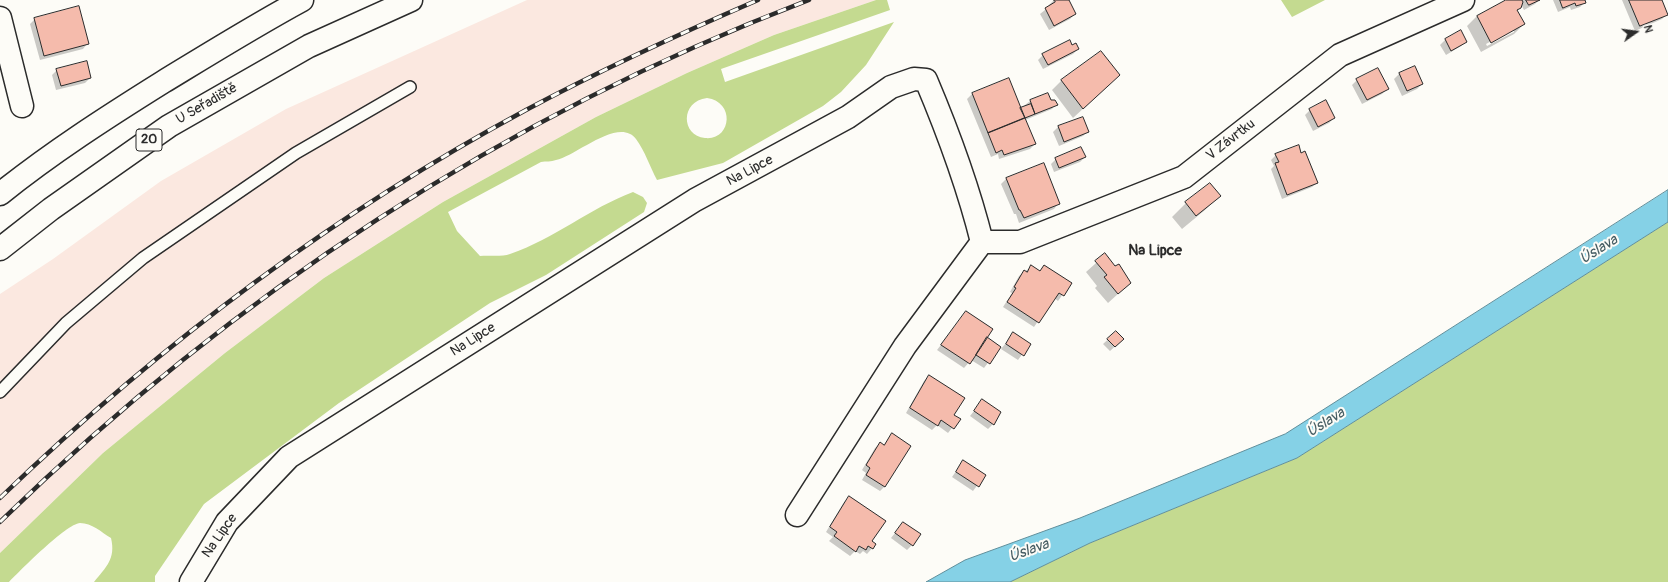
<!DOCTYPE html>
<meta charset="utf-8">
<style>
body{margin:0}
#map{position:relative;width:1668px;height:582px;overflow:hidden;background:#fdfcf7;font-family:Pangolin,sans-serif}
canvas{display:block}
.north{position:absolute;left:1616px;top:12px;width:40px;height:40px;-webkit-text-stroke:3px #fdfcf7;paint-order:stroke;rotate:76deg;font-size:11px;font-weight:700;line-height:16px;text-align:center;color:#2b2b2b}
.north::after{content:'';display:block;margin:auto;width:14px;height:18px;background:#2b2b2b;clip-path:polygon(50% 0,100% 100%,50% 72%,0 100%)}
</style>
<div id="map">
<canvas width="1668" height="582"></canvas>
<div class="north">N</div>
</div>
<script>
const ctx = document.querySelector('canvas').getContext('2d');
ctx.lineJoin = 'round';
function paint(path, color) {
  ctx.fillStyle = color;
  ctx.fill(path, 'evenodd');
}
function strokePath(path, color, width, dash) {
  ctx.strokeStyle = color;
  ctx.lineWidth = width;
  ctx.lineCap = dash ? 'butt' : 'round';
  ctx.setLineDash(dash || []);
  ctx.stroke(path);
}
function label(font, color, halo, rows, align = 'center') {
  ctx.font = font + ' Pangolin,sans-serif';
  ctx.lineWidth = 4;
  ctx.setLineDash([]);
  ctx.textBaseline = 'middle';
  ctx.strokeStyle = halo;
  ctx.fillStyle = color;
  for (const [text, x, y, turn = 0] of rows) {
    ctx.save();
    ctx.translate(x, y);
    ctx.rotate((+turn || 0) * Math.PI / 180);
    ctx.textAlign = isNaN(turn) ? turn : align;
    if (halo) ctx.strokeText(text, 0, 0);
    ctx.fillText(text, 0, 0);
    ctx.restore();
  }
}
const built = new Path2D(`
 M527,0H876L774,35L687,73L596,117L443,202L324,278L225,353L103,453L0,553V294L53,259L161,181L286,109Z`);
const green = new Path2D(`
 M876,0H887L890,10L721,69L725,82L894,22L866,65L841,92L823,106L723,163L657,180C650,167 645,151 636,139C619,116 576,156 556,160C551,162 546,161 541,162L448,212L457,231L480,256C489,255 502,257 510,254C554,239 590,208 633,192L643,197L647,203L644,212L546,275L490,303L339,403L204,504L155,576V582H94C106,567 116,559 111,538C101,532 92,523 80,523C66,524 21,570 9,582H0V553L103,453L225,353L324,278L443,202L596,117L687,73L774,35ZM707,98C736,102 731,141 705,138C681,136 680,101 707,98Z
 M1281,0H1325L1292,17Z
 M1668,222V582H1010L1090,543L1297,458Z`);
const water = new Path2D(`
 M1668,190V222L1297,458L1090,543L1010,582H926L965,560L1080,518L1285,434Z`);
const shadow = new Path2D(`
 M1054,0H1068L1075,14L1070,19L1049,30L1040,14L1050,6L1049,5Z
 M1508,0H1539L1535,4L1524,10L1521,4L1517,11L1524,24L1514,34L1481,52L1467,26L1477,16ZM1514,29V32L1487,46L1486,44Z
 M1553,0H1584L1585,2L1580,7L1571,10L1570,7L1558,12Z
 M1622,0H1661L1667,14L1662,19L1635,31Z
 M35,19L87,44L83,49L40,60L30,24Z
 M1461,32L1466,42L1461,46L1446,55L1440,45L1445,40Z
 M1072,46L1078,49L1073,54L1043,69L1038,60L1043,55Z
 M1414,68L1422,84L1417,89L1402,96L1394,79L1399,74Z
 M57,70L90,78L85,83L56,90L52,75Z
 M1008,79L1020,109L1030,101L1048,94L1051,101L1056,104L1052,109L1025,120L1035,144L1030,149L999,159L998,154L991,157L967,99L972,94Z
 M1062,80L1109,85L1073,118L1052,90Z
 M1357,80L1387,89L1382,94L1362,104L1352,85Z
 M1310,110L1334,118L1329,123L1313,131L1305,115Z
 M1083,118L1088,131L1083,136L1059,146L1053,132L1058,127Z
 M1301,154L1317,183L1312,187L1282,199L1271,169L1274,166L1271,160L1276,155Z
 M1085,157L1080,162L1054,172L1051,164L1056,159Z
 M1043,164L1058,204L1054,209L1019,223L1016,214H1014L1001,184L1006,179Z
 M1219,196L1205,210L1182,229L1172,217L1186,203Z
 M1105,255L1130,283L1108,303L1095,288L1097,286L1086,272Z
 M1032,266L1040,271L1044,267L1071,283L1058,301L1054,298L1034,327L1003,307L1012,293L1010,292L1019,276Z
 M966,312L986,337L1000,347L984,368L971,360L964,368L937,350Z
 M1116,332L1123,339L1110,351L1103,344Z
 M1013,334L1029,345L1018,360L1001,349Z
 M929,376L953,416L959,419L948,433L937,425L932,430L906,413L924,381Z
 M982,401L993,424L988,429L970,416Z
 M892,435L885,486L880,491L862,480L866,473L862,470L875,448L880,444L883,446Z
 M963,461L985,475L973,491L952,477Z
 M849,498L870,542L875,545L867,554L863,551L860,554L855,551L850,556L829,541L833,537L826,532L844,502Z
 M903,523L912,545L907,550L891,538Z`);
const building = new Path2D(`
 M1054,0H1069L1076,14L1054,26L1045,8L1055,2Z
 M1506,0H1522L1523,2L1521,8L1517,10L1525,24L1491,43L1477,16Z
 M1526,0H1540L1529,5Z
 M1560,0H1585L1586,3L1576,6L1575,3L1563,8Z
 M1629,0H1662L1668,15L1640,26Z
 M79,6L89,44L44,56L34,18Z
 M1461,30L1467,42L1451,51L1445,39Z
 M1070,40L1072,45L1076,43L1079,49L1048,65L1042,54Z
 M1101,51L1120,75L1083,109L1061,80Z
 M87,61L91,78L61,86L56,69Z
 M1415,66L1423,84L1407,91L1399,73Z
 M1378,68L1389,89L1367,100L1356,79Z
 M1009,78L1025,118L988,133L972,93Z
 M1048,93L1051,100H1055L1058,105L1035,114L1030,100Z
 M1326,100L1335,118L1318,127L1309,109Z
 M1031,104L1035,114L1025,118L1020,108Z
 M1083,117L1089,132L1064,142L1058,126Z
 M1025,118L1036,144L1004,155L1002,150L996,153L988,133Z
 M1299,145L1301,153L1305,151L1318,183L1287,195L1275,163L1279,162L1275,154Z
 M1081,147L1086,157L1059,168L1055,158Z
 M1044,163L1060,204L1024,218L1020,210H1019L1006,178Z
 M1210,183L1221,196L1196,216L1185,202Z
 M1105,253L1115,266L1119,264L1131,283L1118,294L1104,277L1107,275L1095,261Z
 M1031,265L1040,271L1044,265L1072,283L1064,296L1059,293L1039,323L1007,302L1016,288L1014,287L1024,270L1027,272Z
 M966,311L993,329L970,364L941,345Z
 M1116,331L1124,339L1115,347L1107,339Z
 M1013,332L1031,344L1024,356L1006,344Z
 M987,337L1001,347L990,364L976,355Z
 M929,375L965,398L954,415L961,419L954,429L941,420L938,426L910,408Z
 M982,399L1001,412L994,425L974,411Z
 M892,433L911,446L885,487L866,475L870,468L866,465L880,442L884,445Z
 M963,460L986,475L979,487L956,472Z
 M849,496L886,521L872,541L876,544L873,549L868,546L866,550L859,546L856,552L834,536L837,532L830,527Z
 M903,522L921,534L913,546L895,533Z`);
const lane = new Path2D(`
 M0,392L66,323L143,258L296,153L410,87`);
const street = new Path2D(`
 M0,18L22,106
 M982,242H1020L1184,177L1340,55L1463,0
 M191,582L227,522L289,457L695,200L848,117L891,87L914,79L926,80C948,132 968,186 982,242L905,346L797,515`);
const highway = new Path2D(`
 M0,194C51,153 107,117 163,82C209,54 254,26 302,0
 M0,249L51,209L169,126L309,46L411,0`);
const rail = new Path2D(`
 M0,498C158,346 333,214 526,110C601,70 679,34 758,0
 M0,522C231,296 506,115 809,0`);
const shields = [
 [149,140,26]
];
const shieldNames = [
 ["20",149,140]
];
const streetNames = [
 ["U Seřadiště",207,104,-30],
 ["V Závrtku",1231,140,-38],
 ["Na Lipce",750,171,-28],
 ["Na Lipce",473,340,-32],
 ["Na Lipce",220,536,-55]
];
const waterNames = [
 ["Úslava",1599,250,-32],
 ["Úslava",1326,423,-32],
 ["Úslava",1029,551,-20]
];
const neighbourhoodNames = [
 ["Na Lipce",1155,251]
];
paint(built, '#fbe8e0');
paint(green, '#c4da90');
paint(water, '#85d1e6');
strokePath(water, '#618f9b', 1);
paint(shadow, '#0003');
paint(building, '#f5bbac');
strokePath(building, '#2b2b2b', 1);
strokePath(lane, '#2b2b2b', 14);
strokePath(street, '#2b2b2b', 25);
strokePath(highway, '#2b2b2b', 25);
strokePath(lane, '#fdfcf7', 11);
strokePath(street, '#fdfcf7', 22);
strokePath(highway, '#fdfcf7', 22);
strokePath(rail, '#2b2b2b', 4.5);
strokePath(rail, '#fdfcf7', 3, [9]);
for (const [x, y, w] of shields) {
  const box = new Path2D();
  box.roundRect(x - w / 2, y - 11, w, 22, 3);
  ctx.fillStyle = '#fdfcf7';
  ctx.fill(box);
  strokePath(box, '#2b2b2b', 1);
}
label('bold 13px', '#2b2b2b', null, shieldNames);
label('14px', '#2b2b2b', '#fdfcf7', streetNames);
label('italic 15px', '#465d63', '#fdfcf7', waterNames);
label('bold 15px', '#2b2b2b', '#fdfcf7', neighbourhoodNames);
</script>
